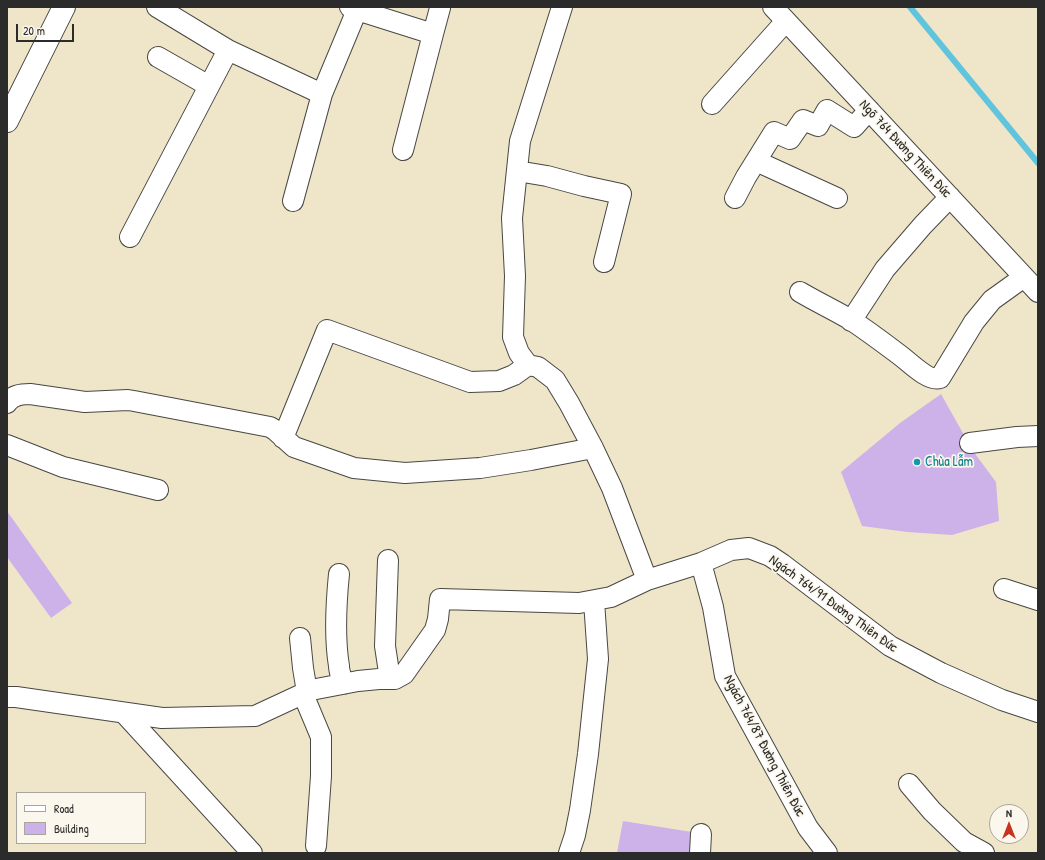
<!DOCTYPE html>
<meta charset="utf-8">
<style>
body{margin:0}
#map{position:relative;width:1045px;height:860px;overflow:hidden;background:#efe6c9;font-family:"Patrick Hand",sans-serif}
canvas{display:block}
.frame{position:absolute;inset:0;border:8px solid #2b2b2b;pointer-events:none}
.legend{position:absolute;left:16px;top:792px;width:130px;height:52px;box-sizing:border-box;background:#fbf7ec;border:1px solid #a8a59f;margin:0;padding:5px 7px;list-style:none;font-size:12px;color:#2b2b2b}
.legend li{display:flex;align-items:center;gap:8px;height:20px}
.legend b{width:20px;border:1px solid #a8a59f}
.north{position:absolute;left:989px;top:804px;width:40px;height:40px;box-sizing:border-box;background:#fbf7ec;border:1px solid #a8a59f;border-radius:50%;rotate:0deg;font-size:11px;font-weight:700;line-height:16px;text-align:center;color:#2b2b2b}
.north::after{content:'';display:block;margin:auto;width:14px;height:18px;background:#c8321e;clip-path:polygon(50% 0,100% 100%,50% 72%,0 100%)}
.scale{position:absolute;left:16px;top:24px;width:58px;height:18px;box-sizing:border-box;border:2px solid #2b2b2b;border-top:0;padding-left:5px;font-size:12px;line-height:14px;white-space:nowrap;color:#2b2b2b;-webkit-text-stroke:3px #fbf7ec;paint-order:stroke}
</style>
<div id="map">
<canvas width="1045" height="860"></canvas>
<div class="frame"></div>
<ul class="legend">
<li><b style="height:5px;background:#fff"></b>Road</li>
<li><b style="height:11px;background:#cdb2ea"></b>Building</li>
</ul>
<div class="north">N</div>
<div class="scale">20 m</div>
</div>
<script>
const ctx = document.querySelector('canvas').getContext('2d');
ctx.lineJoin = 'round';
function strokePath(path, color, width, dash) {
  ctx.strokeStyle = color;
  ctx.lineWidth = width;
  ctx.lineCap = dash ? 'butt' : 'round';
  ctx.setLineDash(dash || []);
  ctx.stroke(path);
}
function paint(path, color) {
  ctx.fillStyle = color;
  ctx.fill(path, 'evenodd');
}
function label(font, color, halo, rows, align = 'center') {
  ctx.font = font + ' "Patrick Hand",sans-serif';
  ctx.lineWidth = 3.5;
  ctx.setLineDash([]);
  ctx.textBaseline = 'middle';
  ctx.strokeStyle = halo;
  ctx.fillStyle = color;
  for (const [text, x, y, turn = 0] of rows) {
    ctx.save();
    ctx.translate(x, y);
    ctx.rotate((+turn || 0) * Math.PI / 180);
    ctx.textAlign = isNaN(turn) ? turn : align;
    if (halo) ctx.strokeText(text, 0, 0);
    ctx.fillText(text, 0, 0);
    ctx.restore();
  }
}
const stream = new Path2D(`
 M910,7L1038,163`);
const building = new Path2D(`
 M941,394L973,451L996,482L999,521L952,535L907,532L862,526L841,472L900,423Z
 M7,511L72,603L51,618L7,557Z
 M623,821L698,833L696,853H617Z`);
const minor = new Path2D(`
 M157,7L228,50L322,94
 M562,7L520,141L512,218L515,276L513,337L519,353L528,365L538,367L555,380L569,403L593,448L612,488L647,580
 M773,7L1038,292
 M357,10L433,34L440,8
 M158,57L209,86
 M712,104L786,21
 M403,150L433,34
 M756,161L837,198
 M517,171L547,176L584,186L621,194L604,262
 M735,198L746,177L774,132L790,139L803,120L818,126L827,110L854,127L869,110
 M293,201L322,94L357,10L350,7
 M130,237L228,50
 M800,292C817,302 834,310 851,320C868,331 885,344 901,356C910,363 929,382 940,378L974,322L992,300L1024,277
 M851,321L885,269L923,225L950,197
 M7,403C12,395 21,394 30,394L85,402L128,400L134,401L270,427L275,430L294,447L354,468L405,473L480,468L531,460L593,448
 M283,438L327,330L470,382L499,381L514,375L528,365
 M970,443L1017,437L1038,436
 M7,445L63,467L158,490
 M388,560L385,646L390,679
 M701,563L713,607L725,676L808,828L827,853
 M339,574C336,604 334,636 339,666C339,672 342,678 343,684
 M1004,589L1038,600
 M300,638L303,668L307,692
 M303,694L321,737V776L316,846
 M7,697H16L162,718L255,716L311,690L358,681L379,679H395L404,674L435,630L438,619L440,599L579,603L611,597L647,580L701,563L731,550L749,548L770,556L782,564L890,646L941,673L1002,700L1038,712
 M124,713L252,853
 M909,784L932,811L964,842L984,853
 M569,853L575,835L580,810L588,754L598,659L594,601
 M700,853L701,834`);
const major = new Path2D(`
 M7,121L64,7`);
const markers = [
 [917,462,4,"#0f9aa8"]
];
const streetNames = [
 ["Ngõ 764 Đường Thiên Đức",905,149,47],
 ["Ngách 764/91 Đường Thiên Đức",833,604,36],
 ["Ngách 764/87 Đường Thiên Đức",764,746,62]
];
const cultureNames = [
 ["Chùa Lẫm",925,462]
];
strokePath(stream, '#60c4dd', 6);
paint(building, '#cdb2ea');
strokePath(minor, '#484743', 22);
strokePath(major, '#484743', 24);
strokePath(minor, '#fff', 20);
strokePath(major, '#fff', 22);
for (const [x, y, r, color] of markers) {
  const dot = new Path2D();
  dot.arc(x, y, r, 0, 2 * Math.PI);
  ctx.fillStyle = color;
  ctx.fill(dot);
  strokePath(dot, '#fbf7ec', 1.5);
}
label('14px', '#2b2b2b', '#fbf7ec', streetNames);
label('14px', '#0d838f', '#fbf7ec', cultureNames, 'left');
</script>
